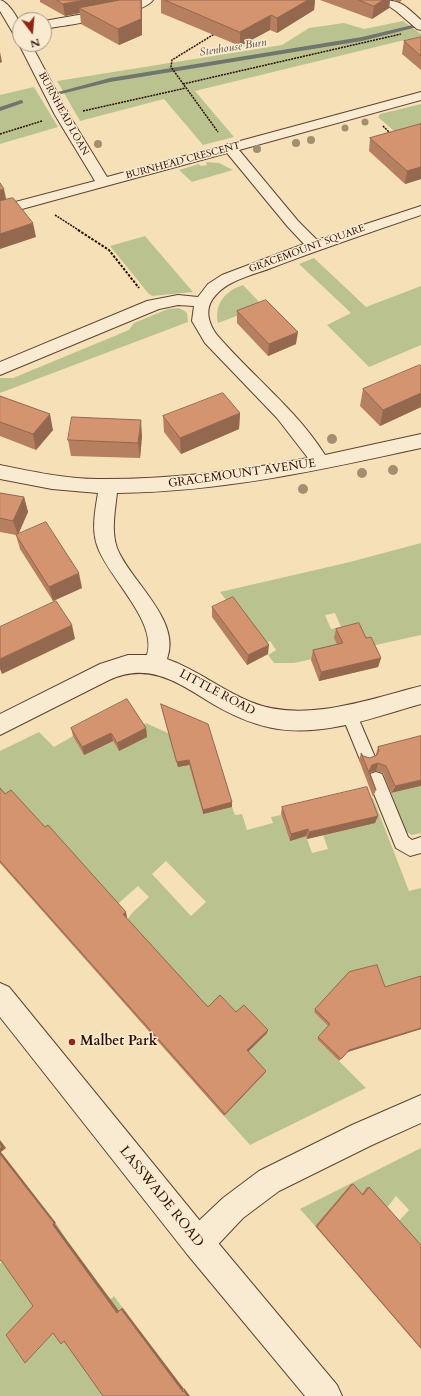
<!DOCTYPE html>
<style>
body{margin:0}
#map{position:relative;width:421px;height:1396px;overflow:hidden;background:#f6e0b8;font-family:Cardo,serif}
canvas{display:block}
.north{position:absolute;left:12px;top:12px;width:40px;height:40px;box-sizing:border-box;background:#f9ebd1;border:1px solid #a7927e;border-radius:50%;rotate:164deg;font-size:11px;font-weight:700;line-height:16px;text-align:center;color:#2c0d02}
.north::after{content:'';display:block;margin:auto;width:14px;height:18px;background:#8f2418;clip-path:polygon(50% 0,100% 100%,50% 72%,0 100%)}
</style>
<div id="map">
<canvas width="421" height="1396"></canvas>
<div class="north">N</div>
</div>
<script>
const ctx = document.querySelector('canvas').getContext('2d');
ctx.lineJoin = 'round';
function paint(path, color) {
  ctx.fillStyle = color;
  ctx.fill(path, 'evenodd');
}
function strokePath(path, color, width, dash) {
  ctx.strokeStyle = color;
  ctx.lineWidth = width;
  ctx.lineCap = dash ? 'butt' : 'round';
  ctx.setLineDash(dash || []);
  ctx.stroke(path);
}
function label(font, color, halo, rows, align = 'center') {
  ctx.font = font + ' Cardo,serif';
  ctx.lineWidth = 3;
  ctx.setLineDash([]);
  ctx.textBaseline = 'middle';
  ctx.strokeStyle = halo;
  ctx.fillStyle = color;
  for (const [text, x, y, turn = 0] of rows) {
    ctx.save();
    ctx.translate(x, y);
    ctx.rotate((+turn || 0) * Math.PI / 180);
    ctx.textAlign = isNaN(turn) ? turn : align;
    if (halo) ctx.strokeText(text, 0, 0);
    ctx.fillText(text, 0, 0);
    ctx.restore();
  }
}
const green = new Path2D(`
 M403,21L421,34V36L195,91L234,137L203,145L164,99L80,121L57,81L282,45L309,28L344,23L364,29Z
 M34,87L58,127L0,144V95Z
 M421,104V124L394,131L378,117L380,114Z
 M206,162L219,163L233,170L192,182L179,170L199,164L201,166L207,165Z
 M145,236L193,292L152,296L148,293L110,246Z
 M314,258L366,307L421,286V345L369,367L327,325L351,313L299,264Z
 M243,285L263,306L218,323C214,304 225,291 243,285Z
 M178,308L183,310L187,313L188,322L0,393V378H13L129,330L134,323L168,309Z
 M421,543V635L294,663H274L268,655L276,650L270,641L261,646L220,592L350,562ZM335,613L341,627L331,629L325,615Z
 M146,723L181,739L178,767L189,765L203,814L232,807L235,815L242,814L247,830L273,823L271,817L281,815L290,840L306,836L312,853L328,849L322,832L366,799L373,798L409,891L421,888V978L314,1012L328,1026L317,1039L366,1088L250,1145L224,1116L265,1073L247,1053L266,1032L236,1016L189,1029L126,921L132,913L149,897L138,886L94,925L25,852L9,801L0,791V751L39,732L54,747L73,736L113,741L119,751L131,731ZM166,861L206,902L191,916L152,874Z
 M421,786V833L412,835L407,832L405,828L391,793Z
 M421,1148V1247L398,1222L409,1210L396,1196L386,1209L360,1195L353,1186L346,1190L315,1226L300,1209Z
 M56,1223L66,1239L23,1283L64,1341L107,1295L111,1299L114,1296L122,1307L79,1356L107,1396H0V1264L4,1259L12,1270Z`);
const stream = new Path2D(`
 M421,23V26L362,41L110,82L61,94L58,92L110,78L362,37Z
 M21,100L23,101V103L0,111V107Z`);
const pathFar1 = new Path2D(`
 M216,33L172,60L171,67L218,132
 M183,84L401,34
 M83,111L186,88
 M383,126L391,134
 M0,134L42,121
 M55,215L80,231`);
const path = new Path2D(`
 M78,230L109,250L139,288`);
const service = new Path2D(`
 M349,706L354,708L375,757L373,762L367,764L361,762L341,713L344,708Z
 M376,772L382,774L408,837L412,840L421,837V853L410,856L396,848L368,779L370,774Z`);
const minor = new Path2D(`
 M0,0C8,2 18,17 20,25C21,29 20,35 20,39L16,38L0,11Z
 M137,0H153C142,16 65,25 44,29V21L107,10Z
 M380,0C402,0 405,6 421,20V30L417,29L396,11Z
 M20,42V44H31L69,115L107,177L421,92V100L239,150L298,221L317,240L421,206V215C371,232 321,249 271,268C253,275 228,280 215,296C204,308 208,323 217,335C252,376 296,409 325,455L421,434V448C320,470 221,492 117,493C115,511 111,531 117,548C130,581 182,620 167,659C198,670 221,690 251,702C303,724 370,699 421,686V704C375,717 326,736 278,729C257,726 236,717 218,707C182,686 152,660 109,680L0,735V714L100,664L128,655H147C158,622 109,578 98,548C91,531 95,511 98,493L52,489L0,479V465C35,472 70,480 105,479C174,479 240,471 308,458L277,418L205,343L192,321L194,306L178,305L159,309L0,375V362L147,301L178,295L198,297L208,284L222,275L304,244L288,227L227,153L0,215V206L95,181L55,115L19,44Z
 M421,1095V1123L372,1145L279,1191L243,1218L209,1254L198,1258L187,1254L183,1243L187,1232L223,1198L259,1171L352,1125Z`);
const tertiary = new Path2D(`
 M0,983L9,987L209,1232L337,1385L342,1396H305L187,1254L0,1017Z`);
const trees = [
 [365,122,3.5],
 [345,128,3.5],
 [311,140,4],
 [296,143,4],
 [98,144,4],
 [257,149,4],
 [332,439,5],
 [393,470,5],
 [362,473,5],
 [303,489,5]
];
const wall = new Path2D(`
 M40,0H142V35L119,45L81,24L80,13L65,16L40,2Z
 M161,0H315L314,10L277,33L270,30L240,46L161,13Z
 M320,0H390L389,8L372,19Z
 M393,0H402L400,2Z
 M421,37V70L402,54L404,41Z
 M421,124V179L405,184L369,151L370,138Z
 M237,311L296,344L268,356L237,323Z
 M421,366V407L380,426L360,406L363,389Z
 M0,396L53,430L36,450L0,436Z
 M240,413L239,429L181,454L164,432L163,416Z
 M142,436L140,458L71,456L68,440Z
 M0,493L24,497L28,512L18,534L82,588L53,601L20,549L16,535L0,532Z
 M212,607L268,654L247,665L212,617Z
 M336,629L366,638L381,658L378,667L319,681L311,660L313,650L337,644L334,638Z
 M161,704L232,802V807L203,814L189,765L178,767L162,709Z
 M71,728H146L147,737L119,751L113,741L84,755L73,736Z
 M421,736L391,793L383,773L376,771L370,773L376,790L373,797L359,760L361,753L363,756L370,758L376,756V754L378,747Z
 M0,788L127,917L126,918L208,1007L236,1012L267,1033L248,1051L265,1073L224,1116L0,863Z
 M282,807L378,816L375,823L307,839L306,836L290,841L281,814Z
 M421,976V1029L348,1052L339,1061L317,1039L328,1026L314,1012L315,1009Z
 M351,1184H353L362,1194L367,1187H369L421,1245V1349L315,1226Z`);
const shadedWall = new Path2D(`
 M84,0H132L79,8L80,13L65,16L63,4Z
 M141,0L142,9V35L119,45L118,29Z
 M308,0H315L314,10L277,33V18Z
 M383,0H390L389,8L372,19L374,6Z
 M271,15L270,30L240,46V32Z
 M0,52L2,62L0,63Z
 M421,167V179L405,184L407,171Z
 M4,189L7,203L0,205V190Z
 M33,223L36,237L0,249V234Z
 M298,332L296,344L268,356L269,344Z
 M421,393V407L380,426L383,410Z
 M240,413L239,429L181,454L180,438Z
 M50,414L53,430L36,450L33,434Z
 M141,420L142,436L140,458L138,443Z
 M24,497L28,512L18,535L13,521Z
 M79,573L82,588L53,601L49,587Z
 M72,625L75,639L2,674L0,669V659Z
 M269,645L268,654L247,665L248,655Z
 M381,658L378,667L319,681L321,672Z
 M146,728L147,737L119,751L117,743Z
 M111,733L113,741L84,755L82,747Z
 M189,760V765L178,767L177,762Z
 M378,763L376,771L369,772L372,765Z
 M421,780V786L391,793L395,786Z
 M232,802V807L203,814V810Z
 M378,816L375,823L307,839L309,832Z
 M308,829L306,836L290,841L291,834Z
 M126,912L127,917L125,919L123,914Z
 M421,1028V1029L347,1052L349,1050Z
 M268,1030L267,1033L247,1053V1050Z
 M266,1071L265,1073L224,1116L225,1114Z
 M0,1140L6,1148L1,1152L56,1223L55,1224L119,1311L117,1313L0,1154Z
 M122,1307L184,1389L183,1392L121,1309Z
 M184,1388L190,1396H187L184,1391Z`);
const building = new Path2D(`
 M57,0H84L63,4Z
 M120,0H141V19L118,29L79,8Z
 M165,0H308L277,18L271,15L240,32Z
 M359,0H383L374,6Z
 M421,37V56L404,41Z
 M421,124V167L407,171L370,138Z
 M0,183L4,189L0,190Z
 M13,198L33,223L0,234V201Z
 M266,300L298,332L269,344L237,311Z
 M420,365L421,366V393L383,410L363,389Z
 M223,393L240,413L180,438L163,416Z
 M0,396L50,414L33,434L0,422Z
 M72,417L141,420L138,443L68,440Z
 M0,493L24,497L13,521L0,518Z
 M46,522L79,573L49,587L16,535Z
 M233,597L269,645L248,655L212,607Z
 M56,601L72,625L0,659V627Z
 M359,623L366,638L371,637L381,658L321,672L313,650L343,643L336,629Z
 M127,699L146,728L117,743L111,733L82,747L71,728Z
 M161,704L208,724L232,802L203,810L189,760L177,762Z
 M421,736V780L395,786L386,766L378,763L372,765L369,771L376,790L361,753L363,756L370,758L377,755L379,750L378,747Z
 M367,787L378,816L309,832L308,829L291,834L282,807Z
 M0,788L5,794L11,790L45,827L48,825L126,912L123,914L208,1007L220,995L236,1012L244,1005L268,1030L247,1050L266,1071L225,1114L0,861Z
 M377,965L385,987L421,976V1028L349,1050L341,1059L318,1037L330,1024L315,1009L349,972Z
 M0,1144L2,1147L0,1149Z
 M0,1154L54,1223L53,1225L117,1313L121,1309L183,1392L184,1391L187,1396H103L64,1341L61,1344L53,1333L25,1363L6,1335L33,1306L1,1260L0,1261Z
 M353,1184L363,1195L369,1187L421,1245V1348L317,1227Z`);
const markers = [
 [72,1042,4,"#8f2418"]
];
const farStreetnames = [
 ["BURNHEAD LOAN",63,114,61],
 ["BURNHEAD CRESCENT",183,161,-15],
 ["GRACEMOUNT SQUARE",307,249,-20]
];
const farWaternames = [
 ["Stenhouse Burn",233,48,-9]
];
const streetNames = [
 ["GRACEMOUNT AVENUE",242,474,-8],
 ["LITTLE ROAD",217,693,28]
];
const nearPoinames = [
 ["Malbet Park",80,1042]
];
const nearStreetnames = [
 ["LASSWADE ROAD",161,1197,51]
];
paint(green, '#bac390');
paint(stream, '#70766d');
strokePath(service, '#5e4230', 2);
strokePath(minor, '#5e4230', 2);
strokePath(tertiary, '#5e4230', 2);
strokePath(pathFar1, '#2c0d02', 1.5, [2, 1]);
strokePath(path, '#2c0d02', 2, [2.5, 1.5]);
paint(service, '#f9ebd1');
paint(minor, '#f9ebd1');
paint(tertiary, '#f9ebd1');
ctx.fillStyle = '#a28f6f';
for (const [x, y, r] of trees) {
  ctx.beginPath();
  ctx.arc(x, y, r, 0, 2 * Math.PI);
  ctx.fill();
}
paint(wall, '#b67f60');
paint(shadedWall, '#94684e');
paint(building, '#d49470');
strokePath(building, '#94684e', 1);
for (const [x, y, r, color] of markers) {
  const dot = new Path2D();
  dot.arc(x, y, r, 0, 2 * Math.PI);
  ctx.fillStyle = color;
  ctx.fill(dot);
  strokePath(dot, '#f9ebd1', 1.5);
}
label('10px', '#2c0d02', '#f9ebd1', farStreetnames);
label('italic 11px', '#544a40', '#f9ebd1', farWaternames);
label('12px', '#2c0d02', '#f9ebd1', streetNames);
label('bold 14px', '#2c0d02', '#f9ebd1', nearPoinames, 'left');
label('14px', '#2c0d02', '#f9ebd1', nearStreetnames);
</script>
